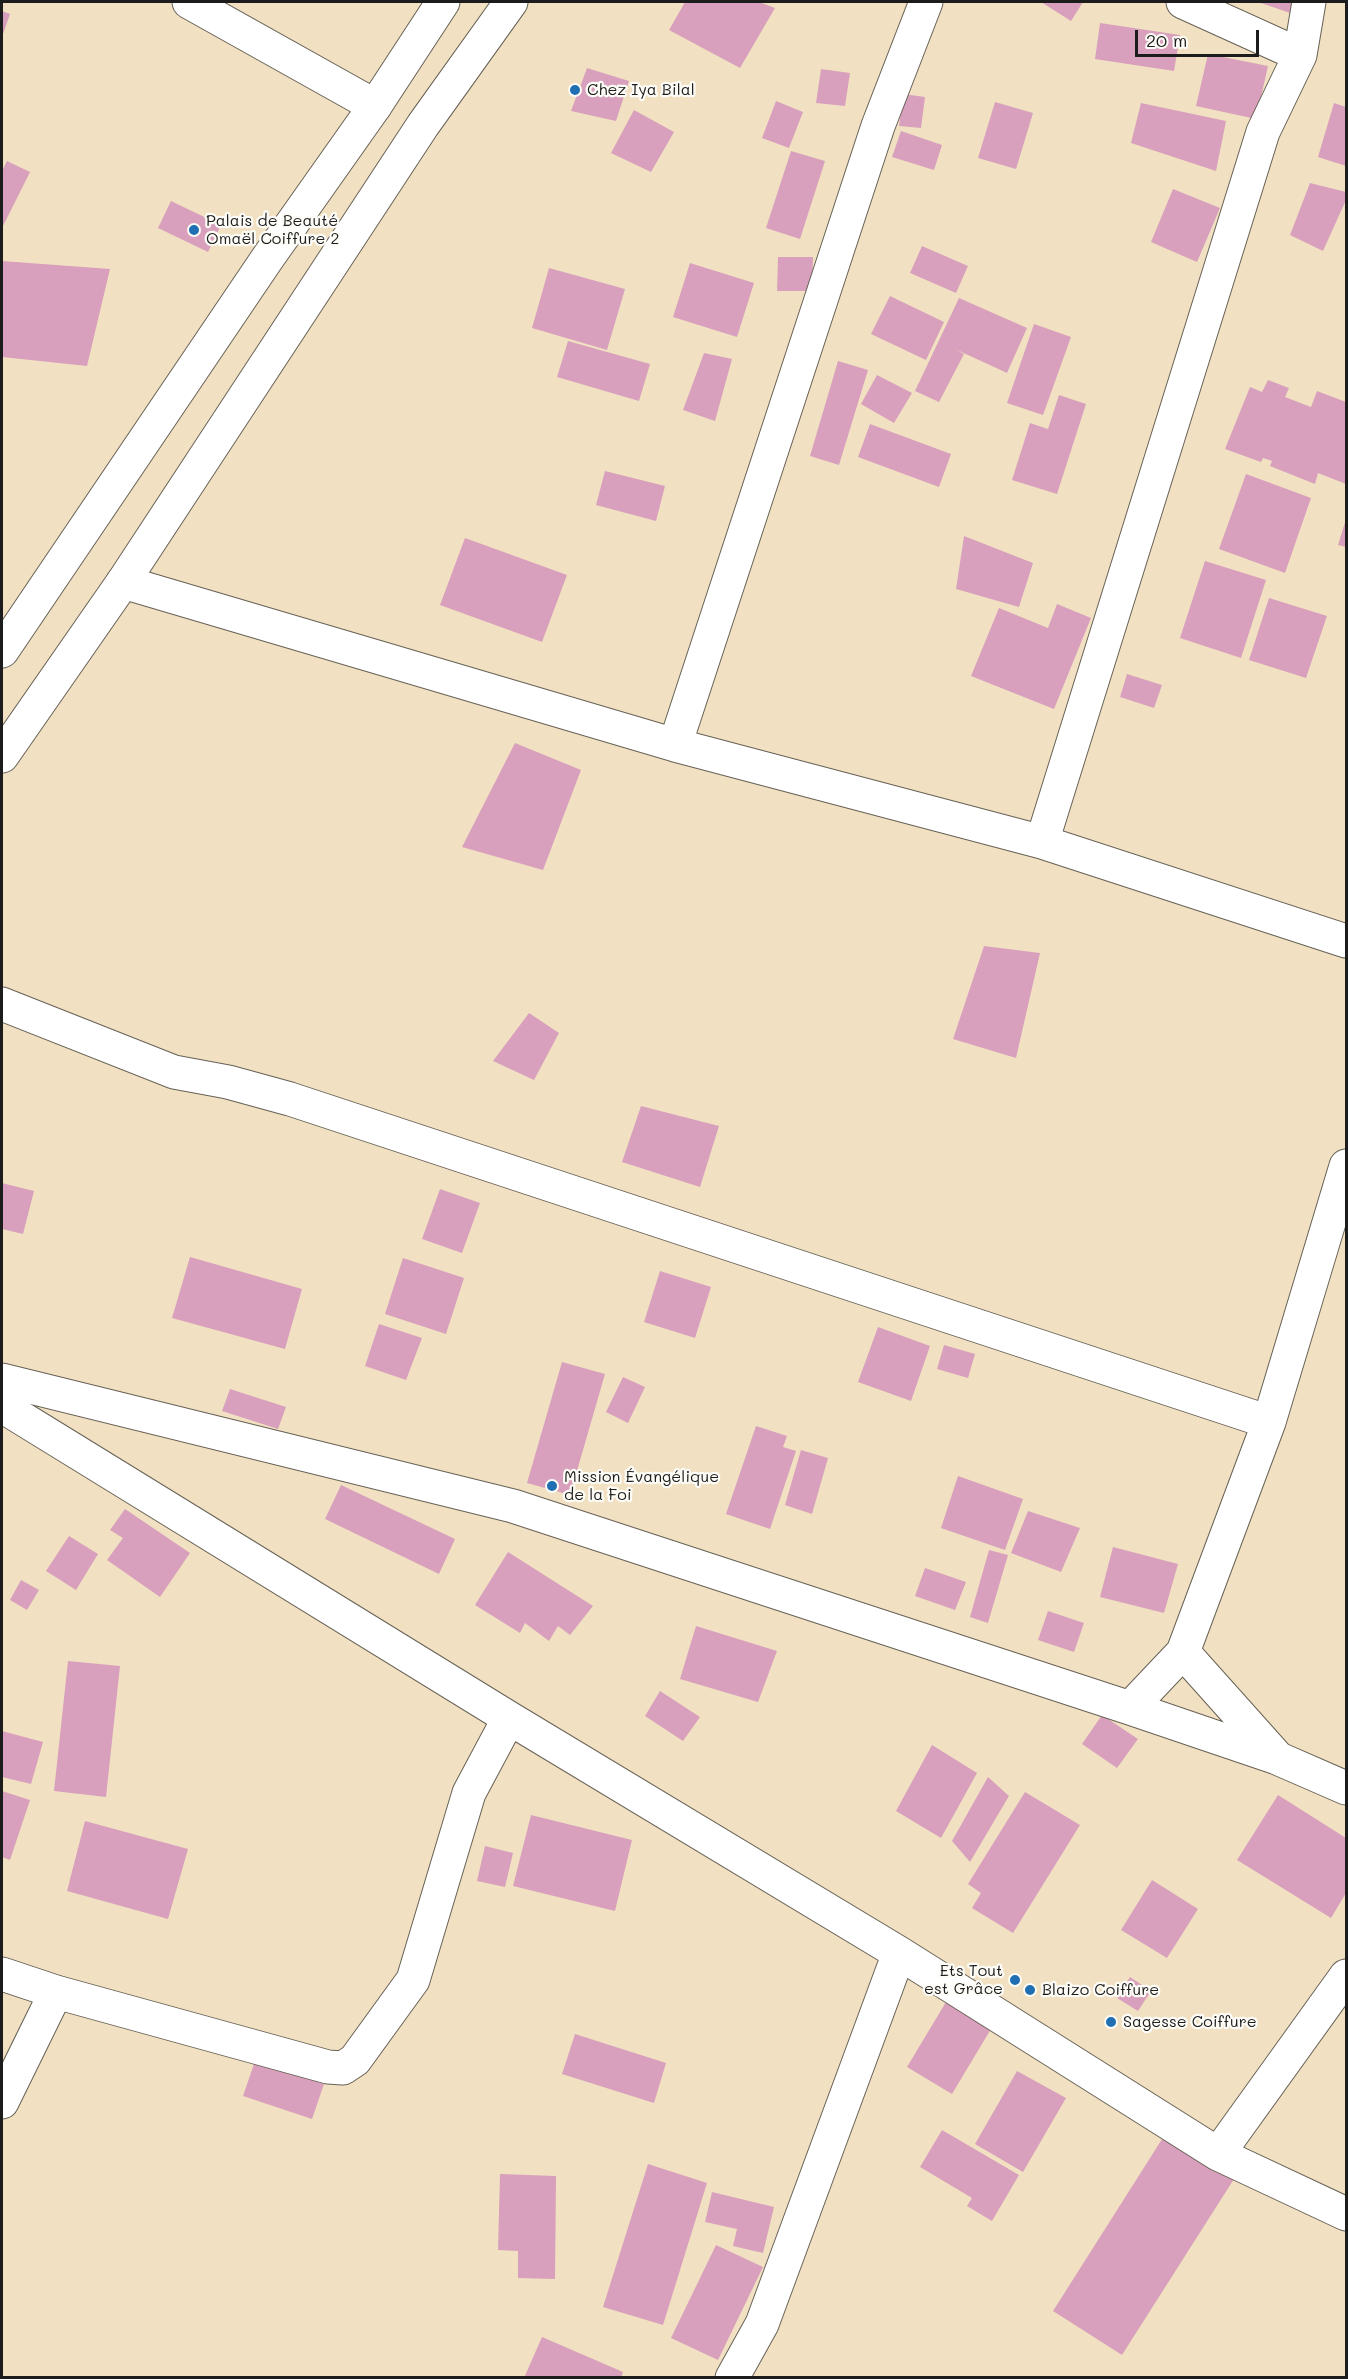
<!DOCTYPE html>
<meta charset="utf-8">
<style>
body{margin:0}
#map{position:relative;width:1348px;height:2379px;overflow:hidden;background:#f1e1c2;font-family:Mali,sans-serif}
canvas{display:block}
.frame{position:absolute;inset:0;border:3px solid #1c1c1c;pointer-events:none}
.scale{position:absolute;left:1135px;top:30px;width:124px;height:27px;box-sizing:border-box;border:3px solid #1c1c1c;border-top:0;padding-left:8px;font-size:18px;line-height:21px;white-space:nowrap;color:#1c1c1c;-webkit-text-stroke:4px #fdfcf7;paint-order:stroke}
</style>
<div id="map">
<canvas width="1348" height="2379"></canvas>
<div class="frame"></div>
<div class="scale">20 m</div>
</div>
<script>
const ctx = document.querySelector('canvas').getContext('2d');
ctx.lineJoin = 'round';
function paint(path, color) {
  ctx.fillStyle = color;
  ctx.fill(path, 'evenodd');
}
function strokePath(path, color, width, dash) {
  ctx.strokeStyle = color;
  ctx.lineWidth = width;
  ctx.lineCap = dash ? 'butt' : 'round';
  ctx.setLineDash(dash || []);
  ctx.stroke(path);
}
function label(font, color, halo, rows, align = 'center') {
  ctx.font = font + ' Mali,sans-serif';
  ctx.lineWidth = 4.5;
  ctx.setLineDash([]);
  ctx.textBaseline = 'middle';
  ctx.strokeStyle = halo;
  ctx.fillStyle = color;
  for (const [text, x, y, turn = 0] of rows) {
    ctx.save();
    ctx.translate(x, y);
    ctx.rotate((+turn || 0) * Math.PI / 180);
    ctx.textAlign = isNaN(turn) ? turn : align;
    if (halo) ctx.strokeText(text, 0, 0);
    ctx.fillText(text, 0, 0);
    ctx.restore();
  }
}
const building = new Path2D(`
 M685,2H759L775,8L740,68L669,30Z
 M1041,2H1083L1071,21Z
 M1258,2H1301L1299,16Z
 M2,11L10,14L2,37Z
 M1100,23L1180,35L1174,71L1095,59Z
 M1208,54L1268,66L1256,119L1196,106Z
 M587,68L629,81L616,121L571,111Z
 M821,69L850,73L845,106L816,103Z
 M903,94L925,97L921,128L899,126Z
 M776,101L803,112L789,148L762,138Z
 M995,102L1033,113L1016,169L978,158Z
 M1141,103L1226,121L1216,171L1131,143Z
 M1334,103L1346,107V166L1318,157Z
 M634,110L674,132L651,172L611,153Z
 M901,131L942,145L934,170L892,157Z
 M791,151L825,161L800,239L766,228Z
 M7,161L30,172L3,226L2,171Z
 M1310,183L1346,192V200L1323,251L1290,235Z
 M1173,189L1220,208L1197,262L1151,242Z
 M171,201L221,225L208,252L158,228Z
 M922,246L968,266L956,293L910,273Z
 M778,257H813L812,291H777Z
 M2,261L110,269L87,366L2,357Z
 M690,263L754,283L737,337L673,317Z
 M549,268L625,289L607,350L532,328Z
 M890,296L944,322L926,360L871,334Z
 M959,298L1027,328L1007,373L955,349L964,354L939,402L915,391Z
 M1034,324L1071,337L1043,415L1007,403Z
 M568,341L650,364L639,401L557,377Z
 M704,353L732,359L715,421L683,410Z
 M838,361L868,370L839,465L810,456Z
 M877,375L912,393L894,423L861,404Z
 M1268,380L1289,388L1285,397L1311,407L1317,391L1346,402V484L1318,473L1315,484L1270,466L1272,461L1263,458L1261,462L1225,449L1250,387L1262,392Z
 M1059,395L1086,404L1057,494L1012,480L1030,423L1048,429Z
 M870,424L951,454L939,487L858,457Z
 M605,471L665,486L656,521L596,505Z
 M1246,474L1311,498L1285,573L1219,549Z
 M1346,519V547L1338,545Z
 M964,536L1033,563L1019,607L956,589Z
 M465,538L567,575L542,642L440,605Z
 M1205,561L1266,580L1241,658L1180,638Z
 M1269,598L1327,616L1306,678L1249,660Z
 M1057,604L1091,618L1054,709L971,676L999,608L1048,628Z
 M1127,674L1162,685L1154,708L1120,697Z
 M515,743L581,770L543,870L462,847Z
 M984,946L1040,953L1016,1058L953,1039Z
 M529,1013L559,1033L534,1080L493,1061Z
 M641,1106L719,1126L700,1187L622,1162Z
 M2,1183L34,1191L23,1234L2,1229Z
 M440,1189L480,1203L462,1253L422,1239Z
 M190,1257L302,1289L285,1349L172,1318Z
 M403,1258L464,1278L446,1334L385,1314Z
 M660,1271L711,1287L695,1338L644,1322Z
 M379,1324L422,1338L406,1380L365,1366Z
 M878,1327L930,1346L911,1401L858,1382Z
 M944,1345L975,1354L968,1378L937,1369Z
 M562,1362L605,1374L570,1495L527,1483Z
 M623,1377L645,1387L628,1423L606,1412Z
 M230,1389L286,1407L278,1429L222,1411Z
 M756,1426L787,1436L783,1447L796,1451L770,1529L726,1514Z
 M801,1450L828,1458L812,1514L785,1505Z
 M958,1476L1023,1499L1005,1550L941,1528Z
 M341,1485L455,1539L439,1574L325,1519Z
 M125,1509L190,1553L160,1597L107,1560L123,1538L110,1530Z
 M1028,1511L1080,1528L1061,1572L1011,1553Z
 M69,1536L98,1554L76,1590L46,1571Z
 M1113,1547L1178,1564L1164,1613L1100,1597Z
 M989,1550L1008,1555L988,1623L970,1617Z
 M508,1552L593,1606L570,1635L558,1626L549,1641L525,1623L520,1633L475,1605Z
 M925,1568L966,1582L955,1610L915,1596Z
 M21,1580L39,1590L27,1610L10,1600Z
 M1048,1611L1084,1623L1074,1652L1038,1640Z
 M696,1626L777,1651L758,1702L680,1679Z
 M68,1661L120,1666L106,1797L54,1791Z
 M660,1691L700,1717L683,1741L645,1716Z
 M1102,1715L1138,1739L1117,1768L1082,1744Z
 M2,1731L43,1742L31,1784L2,1777Z
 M932,1745L977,1773L941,1838L896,1811Z
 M988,1777L1009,1796L970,1862L952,1841Z
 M2,1791L30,1800L10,1860L2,1857Z
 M1025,1792L1080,1825L1013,1933L972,1908L981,1893L968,1884Z
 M1278,1795L1346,1838V1893L1331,1918L1237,1860Z
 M531,1815L632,1840L615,1911L513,1886Z
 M85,1821L188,1849L168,1919L67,1891Z
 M485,1846L513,1853L505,1887L477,1881Z
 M1152,1880L1198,1909L1167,1958L1121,1930Z
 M1130,1977L1151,1991L1138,2011L1117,1998Z
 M946,2002L991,2029L952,2094L907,2067Z
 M575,2034L666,2063L654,2103L562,2074Z
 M255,2061L324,2084L312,2119L243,2096Z
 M1017,2071L1066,2098L1023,2172L975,2144Z
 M942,2130L1019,2175L992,2221L967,2206L972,2198L920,2167Z
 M1164,2136L1234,2179L1122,2355L1053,2311Z
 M648,2164L707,2183L663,2325L603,2307Z
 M500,2174L556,2176L555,2279L518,2278V2251L498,2250Z
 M712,2192L774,2207L763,2253L733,2246L737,2229L705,2222Z
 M716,2245L763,2267L718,2360L671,2338Z
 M542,2337L623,2372L621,2378H524Z`);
const minor = new Path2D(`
 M189,2L375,106
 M1183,2L1300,55
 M123,582L675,745L1042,842L1346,941
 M675,745L878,126L926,2
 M1042,842L1263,132L1300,55L1309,2
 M2,1004L174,1072L228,1082L290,1099L1269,1422
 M2,1380L513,1506L1130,1708L1277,1758L1346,1788
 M2,1406L509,1718L899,1953L1218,2154L1346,2214
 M1183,1652L1276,1756
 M1130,1708L1183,1652L1269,1422L1346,1166
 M2,1974L56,1992L328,2067L343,2068L355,2060L413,1980L469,1793L509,1718
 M2,2102L56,1992
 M1218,2154L1346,1976
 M732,2378L762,2324L899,1953`);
const major = new Path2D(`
 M2,651L267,259L375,106L443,2
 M2,756L123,582L423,125L511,2`);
const markers = [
 [575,90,6,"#1f6fb2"],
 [194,230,6,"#1f6fb2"],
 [552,1486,6,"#1f6fb2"],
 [1015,1980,6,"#1f6fb2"],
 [1030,1990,6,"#1f6fb2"],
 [1111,2022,6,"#1f6fb2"]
];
const poiNames = [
 ["Chez Iya Bilal",587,90],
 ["Palais de Beauté",206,221],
 ["Omaël Coiffure 2",206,239],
 ["Mission Évangélique",564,1477],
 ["de la Foi",564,1495],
 ["Ets Tout",1003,1971,"right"],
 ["est Grâce",1003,1989,"right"],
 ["Blaizo Coiffure",1042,1990],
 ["Sagesse Coiffure",1123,2022]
];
paint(building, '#d8a0bc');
strokePath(minor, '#676156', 35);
strokePath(major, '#676156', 35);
strokePath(minor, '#fff', 33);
strokePath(major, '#fff', 33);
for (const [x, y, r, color] of markers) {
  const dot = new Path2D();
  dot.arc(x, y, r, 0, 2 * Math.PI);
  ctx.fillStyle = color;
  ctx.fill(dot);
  strokePath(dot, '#fdfcf7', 2);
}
label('16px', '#1c1c1c', '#fdfcf7', poiNames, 'left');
</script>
